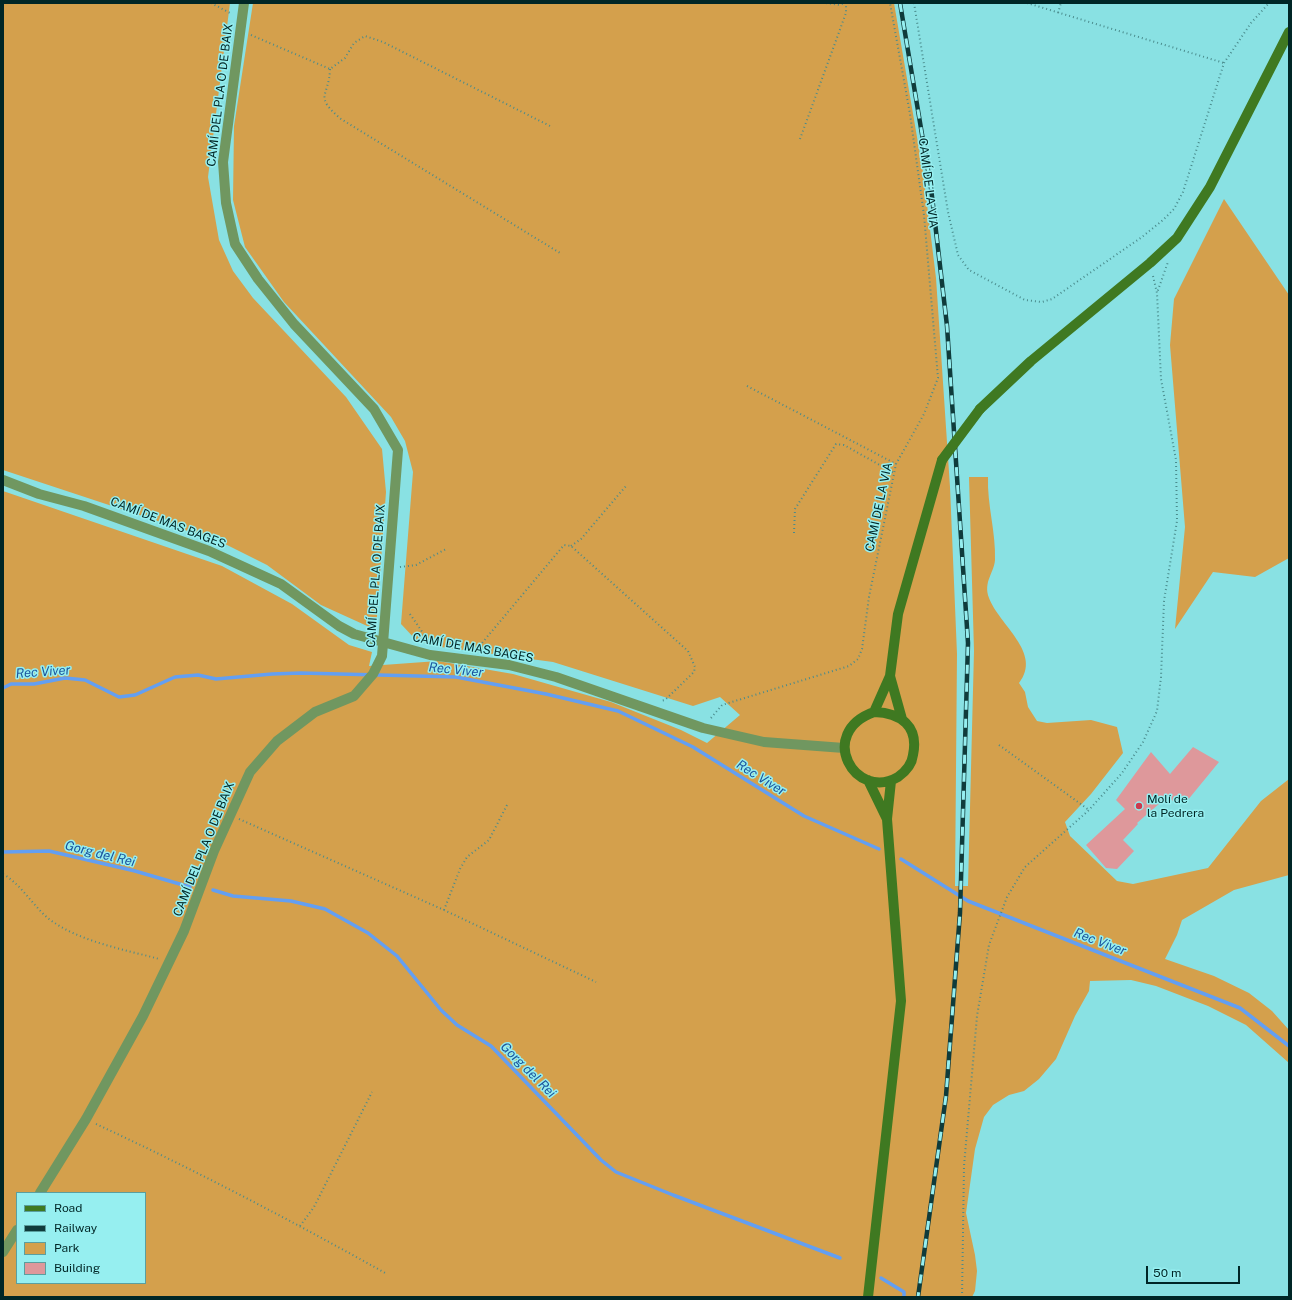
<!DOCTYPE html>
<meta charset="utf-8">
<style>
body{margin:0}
#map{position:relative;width:1292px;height:1300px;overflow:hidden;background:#89e1e3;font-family:"Public Sans",sans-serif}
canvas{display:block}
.frame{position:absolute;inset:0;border:4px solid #002626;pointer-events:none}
.legend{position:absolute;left:16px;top:1192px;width:130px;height:92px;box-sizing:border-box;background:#96eff0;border:1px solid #5a9f9f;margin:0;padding:5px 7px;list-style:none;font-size:12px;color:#002626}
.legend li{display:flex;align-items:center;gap:8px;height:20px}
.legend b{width:20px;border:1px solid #5a9f9f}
.scale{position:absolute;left:1146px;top:1266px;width:94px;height:18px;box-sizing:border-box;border:2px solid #002626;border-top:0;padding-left:5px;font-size:12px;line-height:14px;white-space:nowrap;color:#002626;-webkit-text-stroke:3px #96eff0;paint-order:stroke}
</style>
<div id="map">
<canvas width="1292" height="1300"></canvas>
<div class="frame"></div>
<ul class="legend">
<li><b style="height:5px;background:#3f7921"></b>Road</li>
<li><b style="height:5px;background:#0f3b3b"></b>Railway</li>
<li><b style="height:11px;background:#d4a04c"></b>Park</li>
<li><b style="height:11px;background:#de989b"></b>Building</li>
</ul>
<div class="scale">50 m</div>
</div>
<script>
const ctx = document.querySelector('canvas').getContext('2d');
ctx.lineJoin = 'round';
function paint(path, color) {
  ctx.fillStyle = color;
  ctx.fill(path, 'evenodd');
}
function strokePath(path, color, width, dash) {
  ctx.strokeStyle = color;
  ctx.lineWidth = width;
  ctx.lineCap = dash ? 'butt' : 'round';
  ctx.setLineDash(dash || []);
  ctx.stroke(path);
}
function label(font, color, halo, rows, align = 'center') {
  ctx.font = font + ' "Public Sans",sans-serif';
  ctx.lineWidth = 3;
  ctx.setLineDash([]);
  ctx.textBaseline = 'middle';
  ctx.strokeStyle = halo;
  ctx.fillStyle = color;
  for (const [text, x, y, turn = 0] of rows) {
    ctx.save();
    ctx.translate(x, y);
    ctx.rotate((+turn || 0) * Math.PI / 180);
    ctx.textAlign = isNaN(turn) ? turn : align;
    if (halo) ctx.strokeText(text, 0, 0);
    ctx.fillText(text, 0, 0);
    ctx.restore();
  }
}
const green = new Path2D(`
 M3,3H230L208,177L219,240L233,271L253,298L346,397L382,449L386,492L376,630L321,605L267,565L221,542L3,470Z
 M253,3H894L923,172L936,278L950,487L957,654L955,886H968L974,651L969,477H988C987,505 996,532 995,560C994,573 983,582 989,598C999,625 1043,653 1019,683L1025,692L1028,707L1037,721L1047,723L1091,720L1117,727L1123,753L1091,794L1065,822L1070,836L1117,881L1133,884L1208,868L1261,801L1289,779V875L1234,890L1182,920L1177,935L1165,959L1214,976L1249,993L1272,1011L1289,1030V1063L1246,1025L1208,1006L1156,986L1131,980L1090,981L1089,991L1075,1016L1056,1059L1039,1079L1024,1091L1009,1095L993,1105L984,1117L975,1149L966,1213L975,1255L977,1271L975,1291L972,1297H3V491L222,566L292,604L349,645L372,652L369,666L438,661L513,674L611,702L681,730L707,743L740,715L720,697L693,706L553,662L441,647L416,640L401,624L413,472L405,441L391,417L284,302L245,247L233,200L234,126ZM17,1193H145V1283H17Z
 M1224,199L1289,295V558L1255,577L1213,572L1175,629L1185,527L1170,345L1174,299Z`);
const stream = new Path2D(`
 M3,688L11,684H34L65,678L85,680L119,697L135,695L175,677L198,675L216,679L272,674L301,673L456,677L546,694L618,711L693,747L804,816L879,849
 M3,852L49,851L135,871L190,887
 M901,859L968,901L1240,1008L1289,1046
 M213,890L233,896L291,901L325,909L368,933L397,956L441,1010L457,1025L491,1046L601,1160L616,1172L673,1195L840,1258
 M881,1278L904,1292V1297`);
const building = new Path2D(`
 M1193,747L1219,762L1187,801L1175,803L1168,796L1137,823L1138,824L1123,840L1134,851L1117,869L1106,868L1086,845L1125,809L1116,800L1151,752L1170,774Z`);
const path = new Path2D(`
 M211,3L232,14
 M826,3L840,5L844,3
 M914,3L948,212L958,255L969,270L1025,300L1042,302L1052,299L1142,237L1163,220L1174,209L1183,192L1224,63L1251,23L1269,3
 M1027,3L1224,63
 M1058,13L1061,3
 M251,35L330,69L345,58L354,43L365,36L383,42L552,127
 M330,69C329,98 313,95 341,119L560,253
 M800,139L846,13V3
 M1153,276L1157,293L1168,262
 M747,386L896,464
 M794,533L795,509L836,444L844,445L894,473
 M571,546L581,539L626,486
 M400,567L416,565L446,549
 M410,614L425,636V642
 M477,649L564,545L571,546L688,651L695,667L694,672L665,700L660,701
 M711,718L722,705L849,666L858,659L862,649L869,597L896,464L924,414L938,378L924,215L910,114L890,3
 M999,745L1089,810
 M239,819L444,910L596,982
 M3,874C22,885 32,905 49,919C80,942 123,949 159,959
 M444,910L460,869L467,857L489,840L508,803
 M96,1124C195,1170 292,1221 387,1274
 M300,1226L314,1207L372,1092
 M962,1297L964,1166L977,1016L989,945L1007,897L1025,867L1089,810L1122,773L1143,742L1157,711L1161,677L1164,601L1177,521L1176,460L1161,379L1157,293`);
const street = new Path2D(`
 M3,480L39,494L84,506L209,551L281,584L339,626L354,634L430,655L509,665L556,677L703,728L764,742L844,748
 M40,1193L86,1119L143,1016L184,931L214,851L250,772L277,741L315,712L354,696L373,674L382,656L398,450L374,409L294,324L258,279L235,244L226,203L223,162L244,3
 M3,1252L17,1230`);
const secondary = new Path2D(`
 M980,409L1031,361L1150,263L1177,238L1210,187L1289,32
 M890,676L902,719
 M874,712C901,713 919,726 913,755C912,764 905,772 898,777C855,802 816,733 874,712L890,676L898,614L942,460
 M868,780L887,819
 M868,1297L901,1001L887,819L891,781`);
const rail = new Path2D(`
 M900,3L931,188L947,326L968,643L960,913L946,1096L918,1297`);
const secondaryBridge = new Path2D(`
 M942,460L980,409`);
const markers = [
 [1139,806,4,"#cb3a4f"]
];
const streetNames = [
 ["CAMÍ DEL PLA O DE BAIX",220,95,-83],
 ["CAMÍ DE LA VIA",928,183,83],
 ["CAMÍ DE LA VIA",879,507,-78],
 ["CAMÍ DE MAS BAGES",168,523,21],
 ["CAMÍ DEL PLA O DE BAIX",376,576,-86],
 ["CAMÍ DE MAS BAGES",473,648,10],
 ["CAMÍ DEL PLA O DE BAIX",204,849,-68]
];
const poiNames = [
 ["Molí de",1147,799],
 ["la Pedrera",1147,813]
];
const waterNames = [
 ["Rec Viver",456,670,6],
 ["Rec Viver",43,672,-4],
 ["Rec Viver",761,778,32],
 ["Gorg del Rei",100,854,14],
 ["Rec Viver",1100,942,21],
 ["Gorg del Rei",528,1070,45]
];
paint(green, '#d4a04c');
strokePath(stream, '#639ff2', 3.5);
paint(building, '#de989b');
strokePath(path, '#4a8b8c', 2, [1, 3]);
strokePath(street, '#709760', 10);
strokePath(secondary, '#3f7921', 10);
strokePath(rail, '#0f3b3b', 4.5);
strokePath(rail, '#96eff0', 3, [9]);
strokePath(secondaryBridge, '#3f7921', 10);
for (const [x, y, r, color] of markers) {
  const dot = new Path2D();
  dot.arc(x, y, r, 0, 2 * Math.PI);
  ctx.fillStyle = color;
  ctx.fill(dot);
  strokePath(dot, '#96eff0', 1.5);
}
label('12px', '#002626', '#96eff0', streetNames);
label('12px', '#002626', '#96eff0', poiNames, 'left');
label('italic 13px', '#1a539d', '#96eff0', waterNames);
</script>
